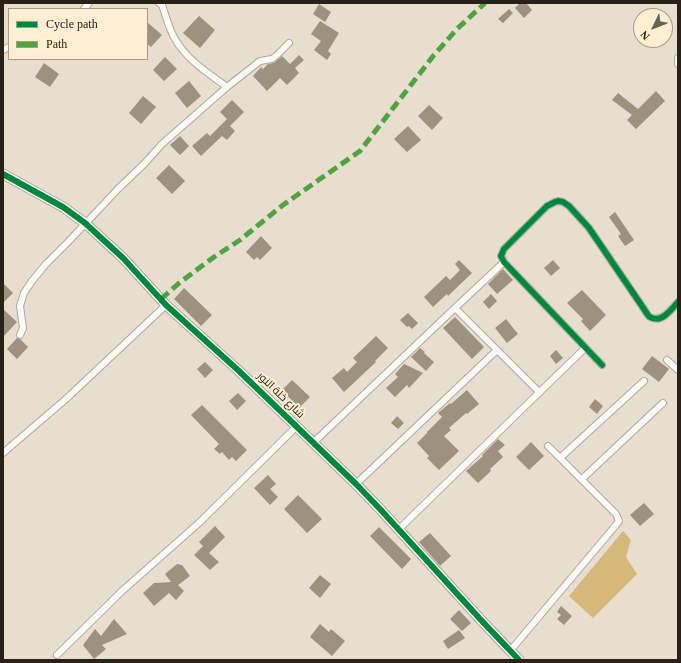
<!DOCTYPE html>
<meta charset="utf-8">
<style>
body{margin:0}
#map{position:relative;width:681px;height:663px;overflow:hidden;background:#e7decf;font-family:Georgia,serif}
canvas{display:block}
.frame{position:absolute;inset:0;border:4px solid #272117;pointer-events:none}
.legend{position:absolute;left:8px;top:8px;width:140px;height:52px;box-sizing:border-box;background:#feeed2;border:1px solid #a89c87;margin:0;padding:5px 7px;list-style:none;font-size:12px;color:#272117}
.legend li{display:flex;align-items:center;gap:8px;height:20px}
.legend b{width:20px;border:1px solid #a89c87}
.north{position:absolute;left:633px;top:8px;width:40px;height:40px;box-sizing:border-box;background:#feeed2;border:1px solid #a89c87;border-radius:50%;rotate:227deg;font-size:11px;font-weight:700;line-height:16px;text-align:center;color:#272117}
.north::after{content:'';display:block;margin:auto;width:14px;height:18px;background:#6a6357;clip-path:polygon(50% 0,100% 100%,50% 72%,0 100%)}
</style>
<div id="map">
<canvas width="681" height="663"></canvas>
<div class="frame"></div>
<ul class="legend">
<li><b style="height:5px;background:#00873e"></b>Cycle path</li>
<li><b style="height:5px;background:#51a240"></b>Path</li>
</ul>
<div class="north">N</div>
</div>
<script>
const ctx = document.querySelector('canvas').getContext('2d');
ctx.lineJoin = 'round';
function paint(path, color) {
  ctx.fillStyle = color;
  ctx.fill(path, 'evenodd');
}
function strokePath(path, color, width, dash) {
  ctx.strokeStyle = color;
  ctx.lineWidth = width;
  ctx.lineCap = dash ? 'butt' : 'round';
  ctx.setLineDash(dash || []);
  ctx.stroke(path);
}
function label(font, color, halo, rows, align = 'center') {
  ctx.font = font + ' Georgia,Cairo,serif';
  ctx.lineWidth = 4;
  ctx.setLineDash([]);
  ctx.textBaseline = 'middle';
  ctx.strokeStyle = halo;
  ctx.fillStyle = color;
  for (const [text, x, y, turn = 0] of rows) {
    ctx.save();
    ctx.translate(x, y);
    ctx.rotate((+turn || 0) * Math.PI / 180);
    ctx.textAlign = isNaN(turn) ? turn : align;
    if (halo) ctx.strokeText(text, 0, 0);
    ctx.fillText(text, 0, 0);
    ctx.restore();
  }
}
const forest = new Path2D(`
 M623,531L631,540L626,557L637,574L593,618L569,596Z`);
const building = new Path2D(`
 M520,3H526L532,10L524,18L515,8Z
 M319,4L331,12L325,22L313,14Z
 M509,9L513,13L503,23L498,19Z
 M199,16L215,30L200,48L183,33Z
 M320,21L339,33L328,51L331,54L327,60L314,50L321,41L311,34Z
 M147,22L162,35L151,47L147,44Z
 M299,55L304,60L295,68L299,73L287,85L280,78L267,91L253,76L261,67L263,69L268,64L274,63L282,56L290,64Z
 M165,57L177,69L164,81L153,70Z
 M44,63L59,74L50,87L35,77Z
 M189,81L201,96L187,108L175,93Z
 M656,91L665,101L636,129L627,120L632,115L612,100L618,93L638,109Z
 M143,96L156,107L141,124L129,113Z
 M232,100L244,112L230,126L235,131L227,140L222,136L201,156L192,146L207,133L210,136L227,119L220,112Z
 M429,105L443,118L432,130L418,116Z
 M408,126L421,140L407,152L394,139Z
 M180,136L189,146L180,155L170,145Z
 M169,165L185,181L172,194L156,178Z
 M615,212L634,240L625,246L618,236L621,234L609,217Z
 M261,236L272,248L260,260L257,257L254,260L246,252Z
 M459,260L472,273L448,296L447,294L433,307L424,297L446,276L450,280L460,270L455,264Z
 M553,260L560,268L551,276L544,268Z
 M503,269L513,280L497,294L488,284Z
 M3,283L13,293L3,303Z
 M184,288L212,315L201,326L174,299Z
 M582,290L606,315L590,331L581,321L583,319L567,303Z
 M491,294L497,301L489,309L483,302Z
 M3,309L17,322L3,337Z
 M408,313L418,323L412,329L409,326L407,327L400,320Z
 M455,317L484,347L472,359L443,328Z
 M506,319L518,334L507,343L495,328Z
 M376,336L388,348L375,361L376,362L344,392L332,378L344,368L347,372L357,362L353,358Z
 M17,338L20,339L28,347L17,359L7,349Z
 M420,348L425,352L424,353L434,362L426,371L411,357Z
 M556,350L563,358L556,364L550,356Z
 M652,356L669,369L659,382L642,369Z
 M205,362L213,370L205,378L197,369Z
 M404,364L423,373L409,388L407,385L395,397L386,388L398,377L395,374Z
 M292,380L310,397L299,408L282,390Z
 M467,390L479,404L467,414L466,413L449,428L451,430L444,436L459,451L439,470L427,458L429,456L417,443L427,433V432L442,417L438,413L450,403L451,404Z
 M238,393L246,401L237,410L229,401Z
 M595,399L603,406L597,414L589,407Z
 M202,405L247,450L236,461L232,457L229,460L222,452L220,454L214,449L219,444L191,415Z
 M397,416L404,423L398,429L391,423Z
 M498,439L505,445L498,451L503,457L490,469L491,471L478,483L466,471L483,456L482,455Z
 M531,442L544,456L529,470L516,457Z
 M268,475L276,484L270,489L278,497L270,505L254,488Z
 M298,495L322,519L307,533L284,509Z
 M644,503L654,514L640,526L630,515Z
 M215,526L225,537L209,553L219,562L210,570L194,555L203,546L199,542Z
 M379,527L411,559L402,569L370,536Z
 M430,533L451,556L440,566L419,542Z
 M177,564L182,565L190,576L178,585L184,591L176,600L169,593L154,606L143,593L154,583L171,582L165,574Z
 M320,575L331,584L320,598L309,588Z
 M561,606L572,616L564,625L557,619L561,615L557,612Z
 M459,610L471,623L462,631L450,619Z
 M114,619L127,634L102,645L106,649L94,659L83,645L95,629L101,636Z
 M320,624L329,632L331,629L345,641L332,656L310,637Z
 M459,630L465,638L448,649L443,641Z`);
const street = new Path2D(`
 M159,3L162,5C166,16 169,29 175,39C187,60 208,73 227,87
 M84,9L89,3
 M3,50L9,47
 M678,58V64
 M455,308L539,392
 M20,335L23,328L20,306L24,293L32,281L46,264L68,242L118,189L145,163L162,144L227,87L260,61L272,59L277,55L289,43
 M667,360L678,370
 M602,365L504,262L501,256L504,249L547,206L555,202L558,201L563,202L569,206L589,228L644,309C646,312 648,316 650,317C661,324 672,309 678,302
 M314,442L455,308L504,262
 M3,453L66,399L166,305
 M561,457L644,381
 M582,479L663,403
 M356,484L496,351
 M399,529L585,348
 M510,651L616,525L619,521L616,514L548,446
 M57,655L122,591L200,522L297,426`);
const secondary = new Path2D(`
 M3,174L63,207L85,223L123,258L166,305L239,371L356,484L380,509L481,620L519,660`);
const quiet = new Path2D(`
 M161,299L178,284L214,257L240,240L283,205L360,151L434,55L457,29L485,3`);
const cycleway = new Path2D(`
 M3,174L63,207L85,223L123,258L166,305L239,371L356,484L380,509L481,620L519,660
 M602,365L504,262L501,256L504,249L547,206L555,202L558,201L563,202L569,206L589,228L644,309C646,312 648,316 650,317C661,324 672,309 678,302`);
const streetNames = [
 ["شارع خلة النور",280,396,44]
];
paint(forest, '#d6b87d');
paint(building, '#9e917e');
strokePath(street, '#aea79b', 8);
strokePath(secondary, '#aea79b', 11);
strokePath(street, '#fbfaf8', 6);
strokePath(secondary, '#fbfaf8', 9);
strokePath(quiet, '#51a240', 5, [10, 5]);
strokePath(cycleway, '#00873e', 6);
label('11px', '#272117', '#feeed2', streetNames);
</script>
